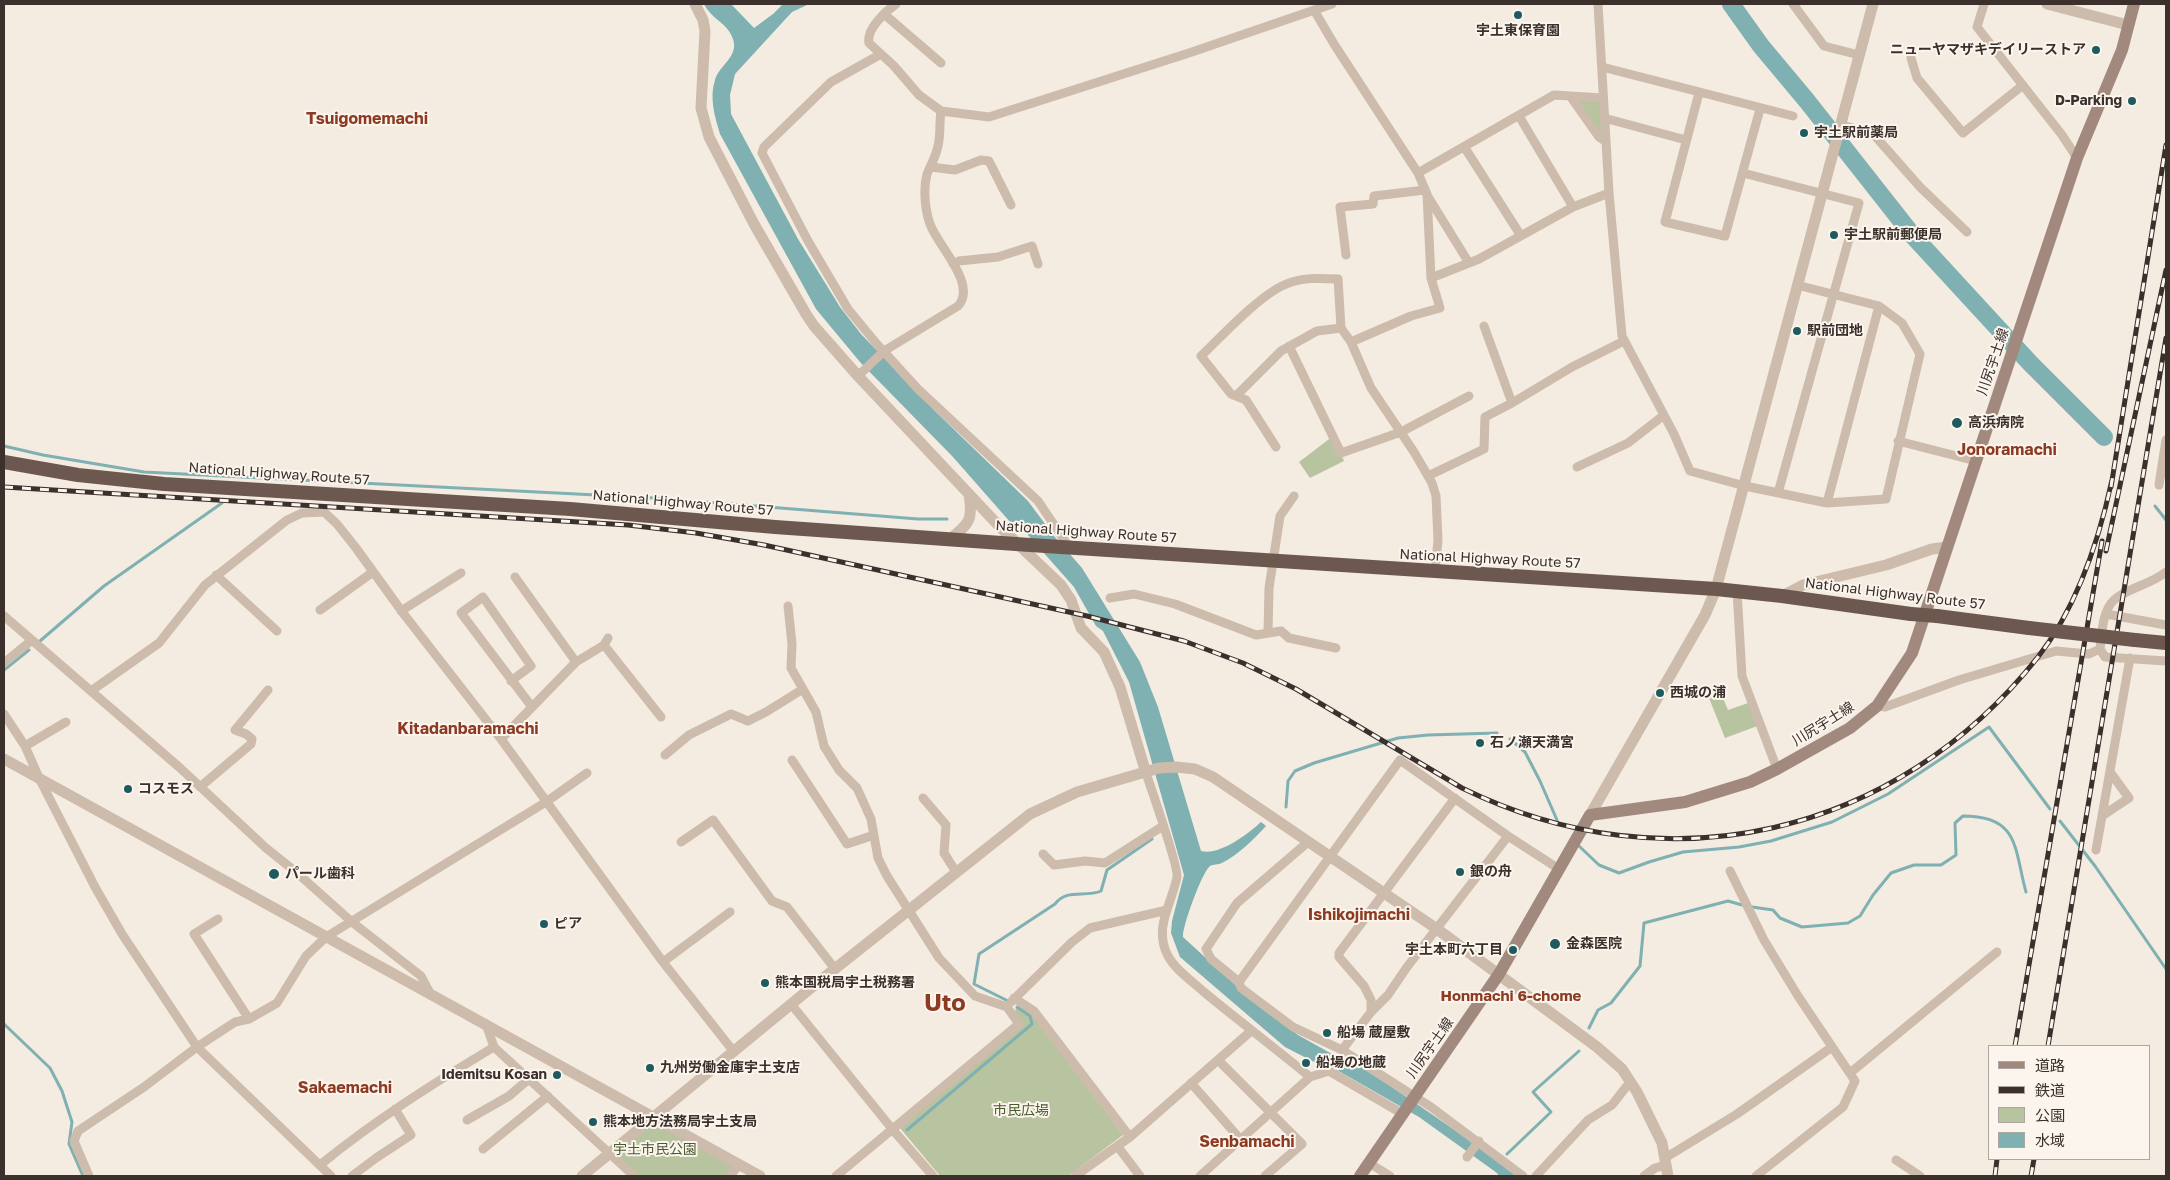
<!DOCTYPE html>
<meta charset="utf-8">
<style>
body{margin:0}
#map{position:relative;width:2170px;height:1180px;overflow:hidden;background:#f4ebe1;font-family:"Golos Text","Noto Sans JP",sans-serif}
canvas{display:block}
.frame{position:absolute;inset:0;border:5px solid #3b302b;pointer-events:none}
.legend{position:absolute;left:1988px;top:1045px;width:162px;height:115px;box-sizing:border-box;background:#fbf5ee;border:1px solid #aea6a0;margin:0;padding:6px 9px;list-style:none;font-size:15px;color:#3b302b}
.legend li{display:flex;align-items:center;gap:10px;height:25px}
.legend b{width:25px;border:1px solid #aea6a0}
</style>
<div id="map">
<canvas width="2170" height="1180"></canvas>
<div class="frame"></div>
<ul class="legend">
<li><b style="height:6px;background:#a18a7d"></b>道路</li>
<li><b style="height:6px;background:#3b302b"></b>鉄道</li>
<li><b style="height:14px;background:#b8c4a0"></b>公園</li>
<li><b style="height:14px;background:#7fb0b2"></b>水域</li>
</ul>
</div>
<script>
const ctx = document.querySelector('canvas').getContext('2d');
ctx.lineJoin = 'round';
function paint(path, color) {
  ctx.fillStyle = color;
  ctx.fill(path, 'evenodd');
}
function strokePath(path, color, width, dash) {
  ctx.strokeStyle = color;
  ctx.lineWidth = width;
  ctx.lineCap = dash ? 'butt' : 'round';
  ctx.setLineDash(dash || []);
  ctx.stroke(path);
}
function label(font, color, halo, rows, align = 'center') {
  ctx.font = font + ' "Golos Text","Noto Sans JP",sans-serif';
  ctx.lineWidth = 4;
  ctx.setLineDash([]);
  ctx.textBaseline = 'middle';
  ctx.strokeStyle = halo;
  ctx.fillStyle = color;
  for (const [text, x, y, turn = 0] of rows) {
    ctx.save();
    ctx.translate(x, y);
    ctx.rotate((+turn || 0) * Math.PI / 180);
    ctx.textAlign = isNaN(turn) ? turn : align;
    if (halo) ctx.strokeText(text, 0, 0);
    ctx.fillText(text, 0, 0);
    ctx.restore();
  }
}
const green = new Path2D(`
 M1570,96L1602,98L1605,141Z
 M1333,436L1344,461L1310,478L1299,462Z
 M1721,693L1728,710L1751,702L1760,725L1725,738L1709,698Z
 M1016,1007H1022L1033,1016L1123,1135L1068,1176H940L900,1128L1021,1025L1015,1012Z
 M652,1118L739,1165L730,1176H634L609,1154Z`);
const water = new Path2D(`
 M704,4H731L754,28L773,14L783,4H809L792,12L735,74L730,95L731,114L798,239L840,307L861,334L936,412L1028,501L1054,536L1082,568L1140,662L1158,707L1201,851C1219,856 1248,834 1261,822L1266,826C1253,840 1239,854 1222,863C1218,865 1213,864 1210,866C1202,872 1182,927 1183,937L1255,1003L1298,1035L1341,1059H1349C1406,1096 1463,1134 1516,1176H1499L1497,1173L1419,1117L1335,1069L1320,1065L1285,1047L1180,957L1171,933L1172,921L1184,875L1129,682L1103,631L1096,626L1074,587L1027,534L1018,531L953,457L860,362L816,309L720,134C715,117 709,98 715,80C719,65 739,57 733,39C728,23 712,20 704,4Z`);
const stream = new Path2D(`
 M4,446L43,455L144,472L655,498L918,519H947
 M2155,506L2166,520
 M40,641L104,586L222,503
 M4,670L29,650
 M1510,739L1525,752L1540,781L1557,820
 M1286,807L1288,781L1295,771L1314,763L1398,738L1428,735L1497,733
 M2060,821L2095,866L2166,969
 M1579,846L1599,865L1619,873L1649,862L1683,852L1739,847L1771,841L1832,822L1888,794L1989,727L2050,809
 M1752,907L1773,910L1780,918L1802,927L1848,923L1860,916L1873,895L1891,873L1914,865H1941L1956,855L1955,823L1963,816C2020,816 2014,849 2026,892
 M1008,1001L974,984L979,954L1055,904C1067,888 1085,898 1101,891L1107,870L1152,839
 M4,1024L50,1068L62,1091L72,1122L69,1144L83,1176
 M1589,1028L1598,1010L1611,1003L1640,966L1644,923L1728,901L1742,905
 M907,1130L1032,1024L1030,1016L1017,1007
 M1507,1154L1551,1112L1533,1092L1579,1051`);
const river = new Path2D(`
 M1731,4L1761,46L1807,101L1914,237L2030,363L2104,437`);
const minor = new Path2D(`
 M896,4C886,11 866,29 869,43L894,66L919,95L941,111L989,117L1189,53L1332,4
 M1598,4L1609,193L1622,336L1674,434L1690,471L1745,486L1827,503L1886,499L1920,354L1902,323L1879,306L1797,285
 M1793,4L1824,46L1859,55
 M1984,4L1977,27L2062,135L2077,158
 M1314,10L1334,44L1418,173
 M884,14L941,63
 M881,54L831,82L764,147L762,153L808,241L848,309L876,343L918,389L1038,501L1069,547
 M1911,58L1917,78L1963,133L2023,85
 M1602,67L1793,116
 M1699,93L1665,222L1725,236L1760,109
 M1570,96L1599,137L1605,141
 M1519,116L1573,207
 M1604,118L1686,140
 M1840,124L1875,136L1920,187L1967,232
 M1465,148L1521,236
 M931,167L955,170L981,160L989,161L1011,205
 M1743,173L1859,203L1778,493
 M1427,195L1469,263
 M1346,255L1340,207L1373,204L1374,196L1425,190
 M953,264L959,261L998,257L1032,246L1038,264
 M1431,278L1479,259L1573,207L1609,193
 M1484,326L1512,403L1572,367L1624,341
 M1351,342L1411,316L1440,308L1431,278L1427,194L1418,173L1554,95L1602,98
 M1289,346L1341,453L1401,432L1469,396
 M858,376L884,351L958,306C978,284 937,245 930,224C925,210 923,189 927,174C931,165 936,156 938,146C941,134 939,123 941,111
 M1236,396L1281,351L1317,331L1341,328
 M1898,441L1976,461
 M1276,447L1246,400L1231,394L1201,356C1222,336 1259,296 1284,285C1301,277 1320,278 1338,279L1341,328L1351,342L1371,388L1414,452L1432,483L1436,496L1438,540L1435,572
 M1577,467L1628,443L1664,415
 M1428,476L1484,449L1485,417L1512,403
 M2159,485L2166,440
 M1827,503L1879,306
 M216,575L277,631
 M515,577L576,662
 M1737,591L1742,676L1777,769
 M1110,598L1134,594L1175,604L1256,635L1281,631L1289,638L1336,648
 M788,606L792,644L791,668L816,712L824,746L839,770L857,788L871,819L878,858L887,876L939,958L975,996L1007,1007L1019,1024L836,1176
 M320,610L373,572
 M401,611L461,573
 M2106,614L2166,625
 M4,616L179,767L266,848L296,872L352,922L421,976L430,993
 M1268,632L1269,588L1280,516L1294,496
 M604,645L661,717
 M2100,649L2105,657L2166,661
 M4,663L32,640
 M511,681L531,666L483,597L461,613L532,707
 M91,691L159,643L205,585L287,520L302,513L324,512L337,524L356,548L403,613L501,739L663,962L734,1052
 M1877,706L1885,707L1959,680L2056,651L2089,654L2100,649C2102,634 2102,611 2114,600C2127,588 2150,585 2166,572
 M4,714L25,746L40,780L95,887L122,934L197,1047L331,1176
 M501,739L576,662L604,645L608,638
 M25,746L66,722
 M665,755L689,735L731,714L748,721L766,712L803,689
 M792,760L847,844L874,835
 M2110,772L2129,798L2102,816L2130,658
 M1146,773C1151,788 1179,868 1177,877C1172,903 1154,927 1167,954C1174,969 1192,981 1204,992C1239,1021 1275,1048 1310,1077
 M200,787L251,744L252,739L246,734L235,730L268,690
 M923,798L946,825L944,853L956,872
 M681,842L713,820L772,901L787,907L835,969
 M1308,842L1237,903L1206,949L1211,959L1239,982L1241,988L1293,1027L1342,1050L1431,1107L1523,1176
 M2096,850L2102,816
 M1043,854L1054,865L1085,861L1105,863L1163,826
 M1730,871L1764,940L1798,996L1855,1081L1843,1107L1756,1176
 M218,919L194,934L249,1019
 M663,962L730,912
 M1239,982L1400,760L1508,836L1559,869
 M1014,998L1034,1011L1130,1137L1075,1176
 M1011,1002L1072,942L1090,928L1167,910
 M791,1004L893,1130L933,1176
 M1371,1012V1000L1364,986L1339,957V953L1455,798
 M486,1024L494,1047L634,1176
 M1342,1050L1371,1012L1388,995L1407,967L1508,836
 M1218,1060L1302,1144L1265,1176
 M1850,1073L1997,952
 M1191,1083L1241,1140
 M467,1120L509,1096L530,1078
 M1130,1137L1251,1031
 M1118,1147L1140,1176
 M483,1149L548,1096
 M1467,1157L1479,1141
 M1665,1158L1737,1114L1832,1047
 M1896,1160L1920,1176
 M1369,1163L1390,1176
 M320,1165C375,1120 434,1083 494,1047
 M89,1176L74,1141L78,1131L144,1087L197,1047L235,1022L249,1019L277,1003L306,956L326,937L546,802L587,773
 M352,1176L376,1158L411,1135L395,1109
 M730,1176L739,1165
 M1200,1176L1310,1077L1329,1071L1403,1114
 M1536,1176L1588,1120L1612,1105L1630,1082
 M1644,1176L1655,1168L1666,1165`);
const tertiary = new Path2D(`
 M695,4L703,20L705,31L701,108L709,137L754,224L806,314L814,326L858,376L999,526L1061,585L1071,600L1081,628L1104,652L1120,687L1146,773
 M2047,4L2128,25
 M950,539C970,523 973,520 969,494
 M1782,596L1803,585L1886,565L1932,549L1947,547
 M4,759L760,1176
 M1590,815L1705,615L1716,589L1873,4
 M582,1176L812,987L1030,814L1077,792L1159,768L1176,767L1195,769L1213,777L1437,929L1597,1047L1622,1069L1637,1092L1662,1143L1668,1176`);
const secondary = new Path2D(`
 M1360,1176L1499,974L1590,815L1685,802L1750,782L1777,769L1850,728L1877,706L1912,653L2077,158L2122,50L2134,4`);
const trunk = new Path2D(`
 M4,462L78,475L164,484L570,509L775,527L1030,545L1716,589L1782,596L1911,614
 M1937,616L2029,628
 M2135,640L2166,643`);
const rail = new Path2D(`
 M4,487L628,525L696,533L764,545L1087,616L1184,641L1243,663L1296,689L1462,788C1668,889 1896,836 2038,657C2077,607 2099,540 2112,480
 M2111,487L2166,145
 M2106,551L2166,270
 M2015,1046L2102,541
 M2048,1046L2166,338
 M1995,1176L1997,1159
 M2031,1176L2034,1159`);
const trunkBridge = new Path2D(`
 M1911,614L1937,616
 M2029,628L2135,640`);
const markers = [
 [1518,15,5,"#1f5a5e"],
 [2096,50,5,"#1f5a5e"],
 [2132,101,5,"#1f5a5e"],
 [1804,133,5,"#1f5a5e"],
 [1834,235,5,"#1f5a5e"],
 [1797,331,5,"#1f5a5e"],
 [1957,423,6,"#1f5a5e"],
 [1660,693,5,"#1f5a5e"],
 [1480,743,5,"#1f5a5e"],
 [128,789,5,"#1f5a5e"],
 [1460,872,5,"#1f5a5e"],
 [274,874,6,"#1f5a5e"],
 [544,924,5,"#1f5a5e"],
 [1555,944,6,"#1f5a5e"],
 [1513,950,5,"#1f5a5e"],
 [765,983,5,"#1f5a5e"],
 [1327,1033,5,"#1f5a5e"],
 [1306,1063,5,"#1f5a5e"],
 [650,1068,5,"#1f5a5e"],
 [557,1075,5,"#1f5a5e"],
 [593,1122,5,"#1f5a5e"]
];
const poiNames = [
 ["宇土東保育園",1518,31,"center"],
 ["ニューヤマザキデイリーストア",2086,50,"right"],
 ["D-Parking",2122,101,"right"],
 ["宇土駅前薬局",1814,133],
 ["宇土駅前郵便局",1844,235],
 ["駅前団地",1807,331],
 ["高浜病院",1968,423],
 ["西城の浦",1670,693],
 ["石ノ瀬天満宮",1490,743],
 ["コスモス",138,789],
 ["銀の舟",1470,872],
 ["パール歯科",285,874],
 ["ピア",554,924],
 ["金森医院",1566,944],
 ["宇土本町六丁目",1503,950,"right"],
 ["熊本国税局宇土税務署",775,983],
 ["船場 蔵屋敷",1337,1033],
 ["船場の地蔵",1316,1063],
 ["九州労働金庫宇土支店",660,1068],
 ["Idemitsu Kosan",547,1075,"right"],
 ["熊本地方法務局宇土支局",603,1122]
];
const streetNames = [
 ["川尻宇土線",1993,362,-71],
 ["National Highway Route 57",279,474,4],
 ["National Highway Route 57",683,503,5],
 ["National Highway Route 57",1086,532,4],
 ["National Highway Route 57",1490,559,3],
 ["National Highway Route 57",1895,594,7],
 ["川尻宇土線",1823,724,-32],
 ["川尻宇土線",1430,1048,-55]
];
const parkNames = [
 ["市民広場",1021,1111],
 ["宇土市民公園",655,1150]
];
const neighbourhoodNames = [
 ["Honmachi 6-chome",1511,996]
];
const quarterNames = [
 ["Tsuigomemachi",367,119],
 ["Jonoramachi",2007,450],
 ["Kitadanbaramachi",468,729],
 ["Ishikojimachi",1359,915],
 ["Sakaemachi",345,1088],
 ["Senbamachi",1247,1142]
];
const townNames = [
 ["Uto",945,1003]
];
paint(green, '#b8c4a0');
paint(water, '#7fb0b2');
strokePath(stream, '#7fb0b2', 3);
strokePath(river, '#7fb0b2', 18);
strokePath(minor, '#cdbbac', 9);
strokePath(tertiary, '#cdbbac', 11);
strokePath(secondary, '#a18a7d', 12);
strokePath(trunk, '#6c584f', 14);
strokePath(rail, '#3b302b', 5);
strokePath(rail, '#fbf5ee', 3, [9]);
strokePath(trunkBridge, '#6c584f', 14);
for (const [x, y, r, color] of markers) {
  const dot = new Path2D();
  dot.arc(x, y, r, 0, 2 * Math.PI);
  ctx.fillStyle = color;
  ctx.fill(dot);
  strokePath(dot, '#fbf5ee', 2);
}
label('bold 14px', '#3b302b', '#fbf5ee', poiNames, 'left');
label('14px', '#3b302b', '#fbf5ee', streetNames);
label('14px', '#4a5a2e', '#fbf5ee', parkNames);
label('bold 15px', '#8c3b22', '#fbf5ee', neighbourhoodNames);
label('bold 16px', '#8c3b22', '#fbf5ee', quarterNames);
label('bold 24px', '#8c3b22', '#fbf5ee', townNames);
</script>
